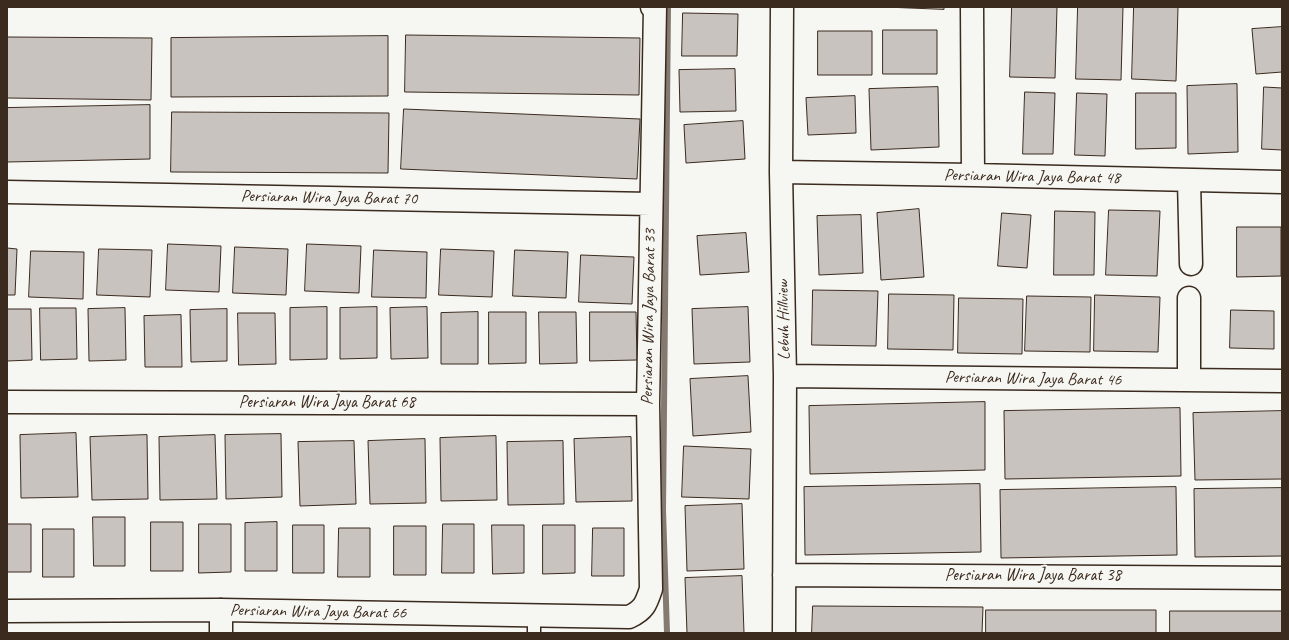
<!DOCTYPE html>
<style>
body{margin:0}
#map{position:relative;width:1289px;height:640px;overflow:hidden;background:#f6f6f2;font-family:Caveat,sans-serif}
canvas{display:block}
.frame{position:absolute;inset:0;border:8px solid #3b2a1e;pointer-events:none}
</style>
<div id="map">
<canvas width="1289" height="640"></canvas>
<div class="frame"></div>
</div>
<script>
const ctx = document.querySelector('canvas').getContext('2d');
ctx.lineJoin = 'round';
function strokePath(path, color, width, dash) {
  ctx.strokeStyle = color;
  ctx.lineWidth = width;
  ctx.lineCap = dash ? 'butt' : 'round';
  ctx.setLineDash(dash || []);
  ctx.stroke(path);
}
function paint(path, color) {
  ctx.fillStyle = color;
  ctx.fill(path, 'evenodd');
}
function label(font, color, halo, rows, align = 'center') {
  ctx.font = font + ' Caveat,sans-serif';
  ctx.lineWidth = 4;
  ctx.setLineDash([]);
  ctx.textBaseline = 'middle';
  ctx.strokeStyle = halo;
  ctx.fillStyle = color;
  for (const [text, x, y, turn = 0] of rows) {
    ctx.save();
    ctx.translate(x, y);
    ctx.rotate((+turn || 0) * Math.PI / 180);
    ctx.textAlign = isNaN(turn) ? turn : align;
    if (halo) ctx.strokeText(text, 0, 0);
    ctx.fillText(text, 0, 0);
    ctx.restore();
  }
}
const stream = new Path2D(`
 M667,633L663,510L668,7`);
const building = new Path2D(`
 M886,7H944V9Z
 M1012,7H1057L1055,78L1010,77Z
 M1078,7H1123L1121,80L1076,79Z
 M1134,7H1178L1176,81L1132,79Z
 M683,13L738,14L737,56H682Z
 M1282,27V72L1256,74L1252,29Z
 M883,30H937V74H883Z
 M818,31H872V75H818Z
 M406,35L640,38L639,95L405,92Z
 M388,36V96L171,97V38Z
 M7,37L152,38L151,100L7,98Z
 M735,69L736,111L680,112L679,70Z
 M1237,84L1238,152L1188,154L1187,86Z
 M938,87L939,147L871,150L869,89Z
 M1264,87L1282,88V150L1262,149Z
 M1025,92L1055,93L1053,154H1023Z
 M1077,93L1107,94L1105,156L1075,155Z
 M1136,93H1176V148L1136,149Z
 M855,96L856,133L808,135L806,98Z
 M150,105V159L7,162V108Z
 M404,109L640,119L637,179L401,169Z
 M172,112L389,113L388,173L171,172Z
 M743,121L745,159L686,163L684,125Z
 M919,209L924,277L881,280L877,213Z
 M1109,210L1160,211L1157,276L1106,275Z
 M1055,211L1095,212L1094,275H1054Z
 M1002,213L1031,215L1027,268L998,266Z
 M861,215L863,273L819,275L817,216Z
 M1237,227H1281V276L1237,277Z
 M746,233L749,272L700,275L697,236Z
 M168,244L221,246L219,292L166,290Z
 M307,244L361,246L359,293L305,291Z
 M235,247L288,249L286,295L233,293Z
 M7,248L17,249L15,295H7Z
 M99,249L152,250L150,297L97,295Z
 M441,249L494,251L492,297L439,295Z
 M374,250L427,252L426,298L372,297Z
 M515,250L568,252L566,298L513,296Z
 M31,251L84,252L83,299L29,297Z
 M581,255L634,257L632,304L579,302Z
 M813,290L878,291L876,346L812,345Z
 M889,294L954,295L953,350L888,349Z
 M1095,295L1160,297L1158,352L1094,351Z
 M1027,296L1091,297L1090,352L1025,351Z
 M959,298L1023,299L1022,354L958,353Z
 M327,307V359L290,360V308Z
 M377,307V358L340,359V308Z
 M427,307L428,358L391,359L390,308Z
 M748,307L750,362L694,364L692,309Z
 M40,308H76L77,359L41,360Z
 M125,308L126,360L89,361L88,309Z
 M7,309H31L32,360L7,361Z
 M227,309V361L191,362L190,310Z
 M1231,310L1274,311V349L1230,348Z
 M478,312V364H441V313Z
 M489,312H526V363L489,364Z
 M539,312H576L577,363L540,364Z
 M590,312H636L637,360L590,361Z
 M238,313H275L276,364L239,365Z
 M181,315L182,367H145L144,316Z
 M748,376L751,432L693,436L690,379Z
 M985,402V470L810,474L809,406Z
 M1180,408L1181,476L1005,479L1004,411Z
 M1282,411V479L1195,480L1193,413Z
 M76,433L78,497L21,498L20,435Z
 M281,434L282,497L226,499L225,435Z
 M147,435L148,499L92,500L90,437Z
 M215,435L217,499L160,500L159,437Z
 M496,436L497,500L441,501L440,438Z
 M631,437L632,501L576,502L574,439Z
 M425,439L426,503L370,504L368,441Z
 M354,441L356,504L300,506L298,442Z
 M563,441L564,504L508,505L507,442Z
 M684,446L751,449L749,499L682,497Z
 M980,484L981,552L805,555L804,487Z
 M1176,487L1177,555L1001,558L1000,490Z
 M1282,488V556L1195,557L1194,489Z
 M742,504L744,569L687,571L685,506Z
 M93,517H125V566H94Z
 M151,522H183V571H151Z
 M277,522V571H245V523Z
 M7,524H31V572H7Z
 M199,524H231V572L199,573Z
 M443,524H474V573H442Z
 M293,525H324V573H293Z
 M492,525H524V573L493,574Z
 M543,525H575V573L543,574Z
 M394,526H426V575H394Z
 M339,528H370V577H338Z
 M593,528H624V576H592Z
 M43,529H74V577H43Z
 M742,576L744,633H687L685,578Z
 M813,606L983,607L982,633H812Z
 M986,610H1156V633H986Z
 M1170,611H1282V633H1170Z`);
const lane = new Path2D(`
 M534,615V633`);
const street = new Path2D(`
 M782,7L781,172L785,376L784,633
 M972,7L973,175
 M781,172L973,175L1282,182
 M1189,181L1191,264
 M7,192L651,204
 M785,376L1282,381
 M1189,380V298
 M7,402L648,404
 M784,575L1282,578
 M7,611L221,610L629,617C644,610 646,604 651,589L648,404L655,7H652
 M221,633V610`);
const streetNames = [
 ["Persiaran Wira Jaya Barat 48",1032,177,1],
 ["Persiaran Wira Jaya Barat 70",329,198,1],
 ["Persiaran Wira Jaya Barat 33",649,317,-89],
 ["Lebuh Hillview",784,320,-91],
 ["Persiaran Wira Jaya Barat 46",1033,379,1],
 ["Persiaran Wira Jaya Barat 68",327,403],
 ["Persiaran Wira Jaya Barat 38",1033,576],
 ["Persiaran Wira Jaya Barat 66",318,612,1]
];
strokePath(stream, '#857a71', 6);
paint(building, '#c8c3be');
strokePath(building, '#3b2a1e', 1);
strokePath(lane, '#3b2a1e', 15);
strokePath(street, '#3b2a1e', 25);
strokePath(lane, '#f6f6f2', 12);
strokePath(street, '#f6f6f2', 22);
label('17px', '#3b2a1e', '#f6f6f2', streetNames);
</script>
